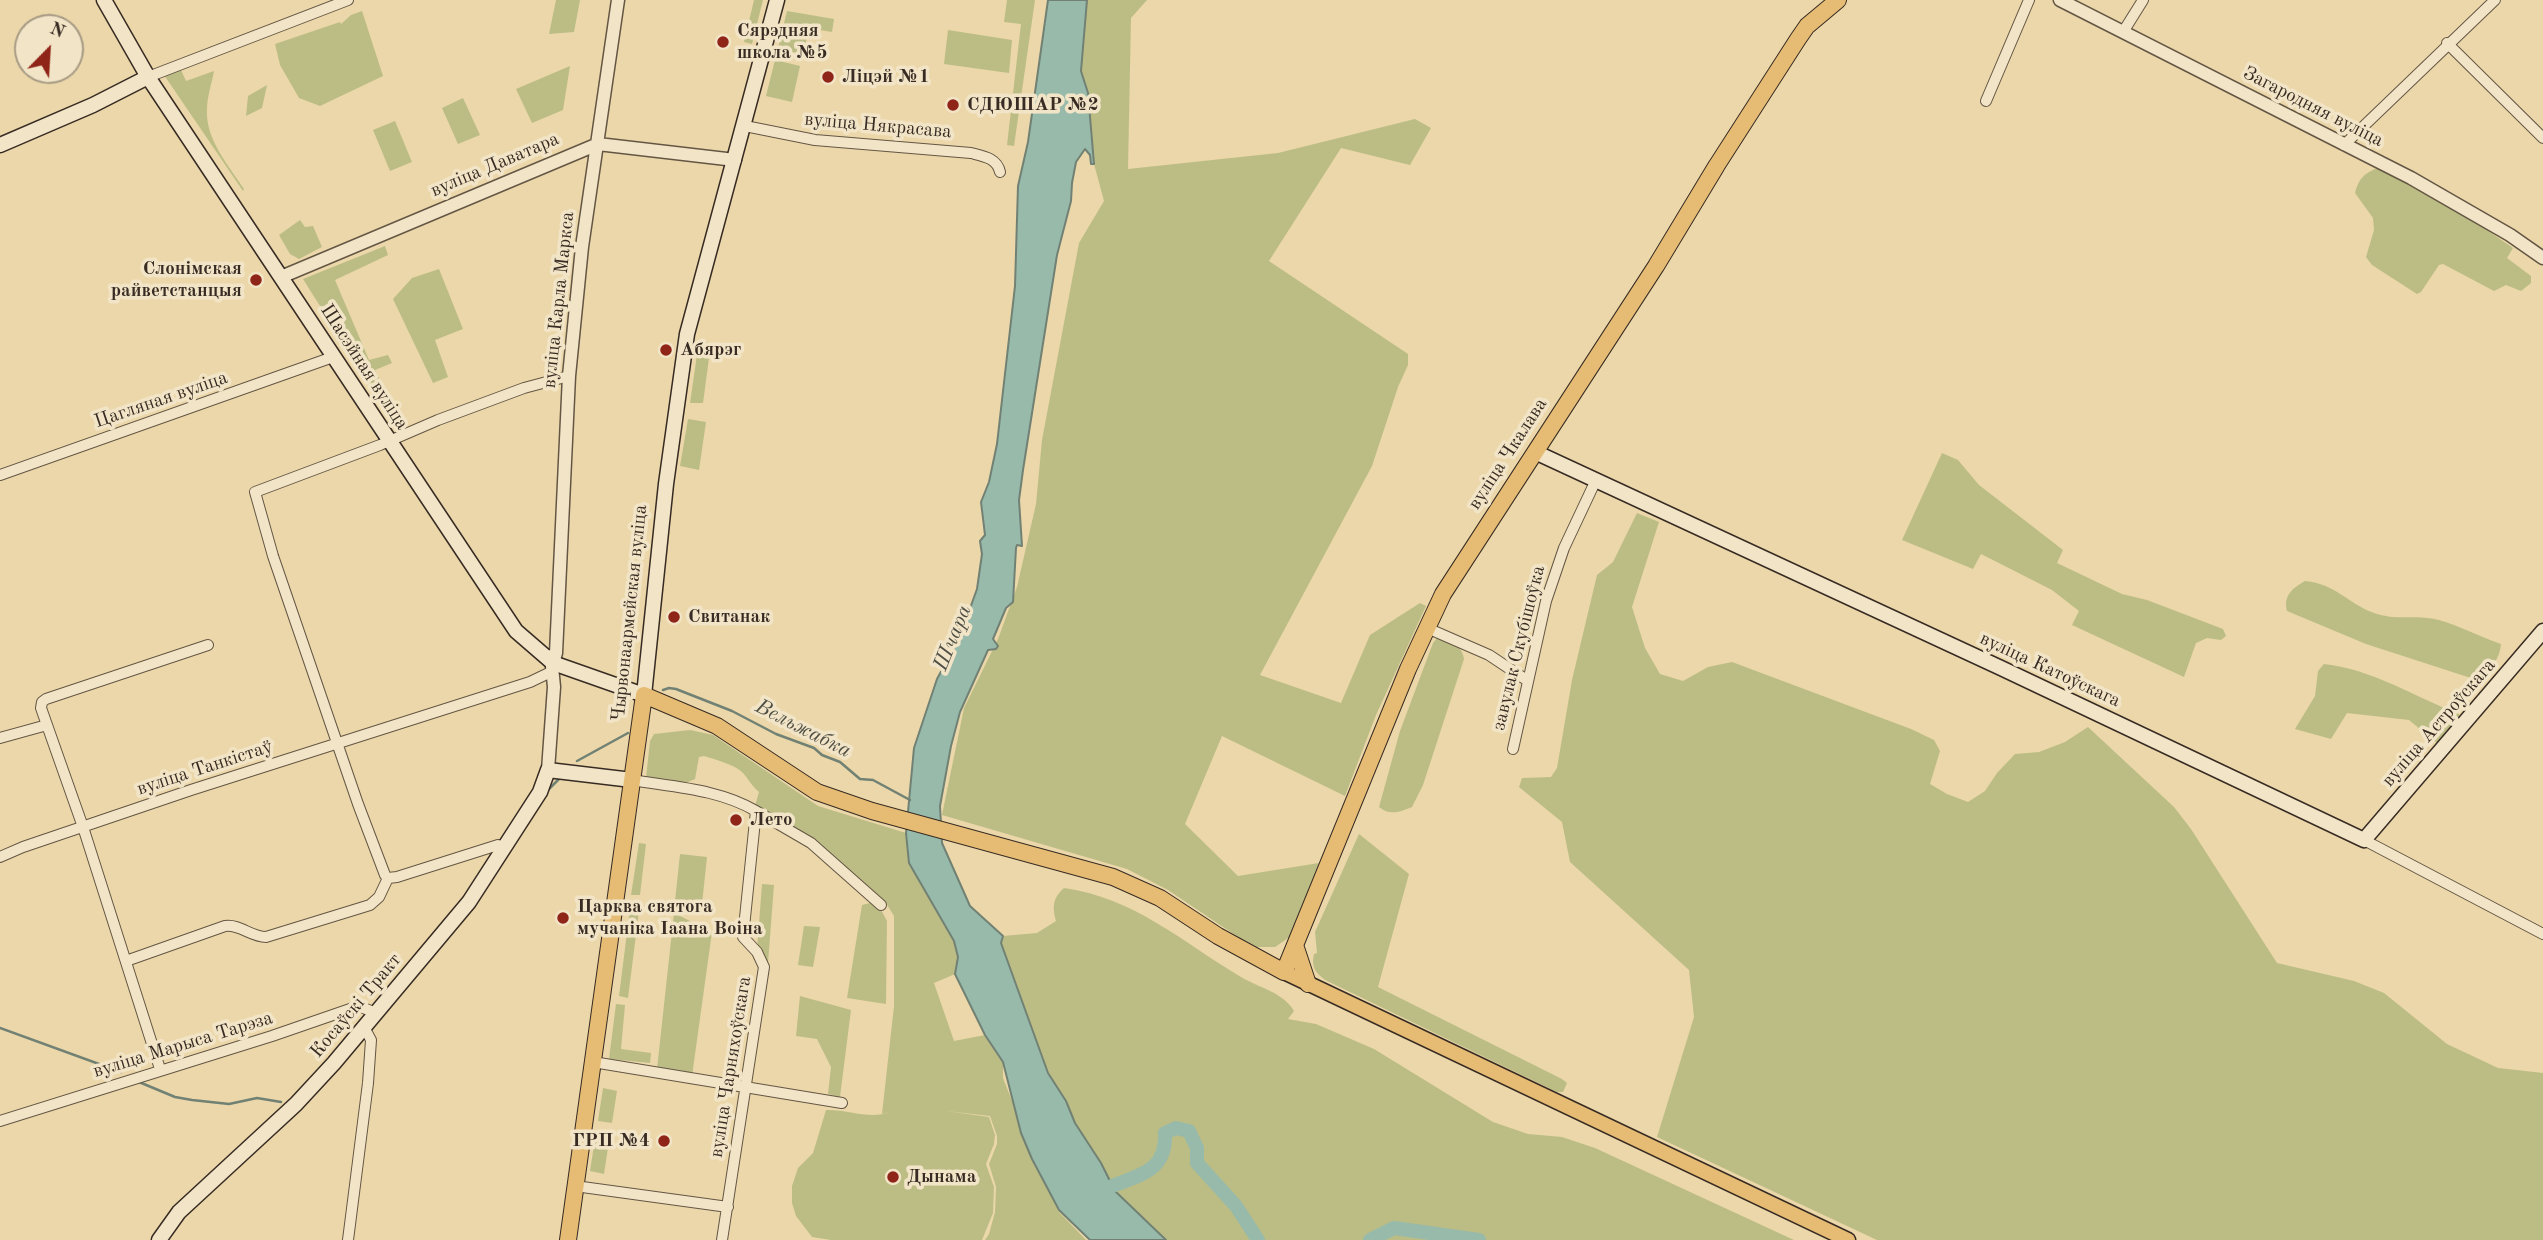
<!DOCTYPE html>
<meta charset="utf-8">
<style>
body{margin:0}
#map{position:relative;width:2543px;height:1240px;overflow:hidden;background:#ebd7a9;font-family:"Old Standard TT",serif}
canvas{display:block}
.north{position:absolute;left:14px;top:14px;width:70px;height:70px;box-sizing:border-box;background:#f2e5c7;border:2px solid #a79b85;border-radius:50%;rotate:24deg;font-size:19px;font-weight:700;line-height:28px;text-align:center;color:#372b23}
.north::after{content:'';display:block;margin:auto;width:24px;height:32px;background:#8f2418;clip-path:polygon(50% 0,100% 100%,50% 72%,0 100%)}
</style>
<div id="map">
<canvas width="2543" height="1240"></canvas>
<div class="north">N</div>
</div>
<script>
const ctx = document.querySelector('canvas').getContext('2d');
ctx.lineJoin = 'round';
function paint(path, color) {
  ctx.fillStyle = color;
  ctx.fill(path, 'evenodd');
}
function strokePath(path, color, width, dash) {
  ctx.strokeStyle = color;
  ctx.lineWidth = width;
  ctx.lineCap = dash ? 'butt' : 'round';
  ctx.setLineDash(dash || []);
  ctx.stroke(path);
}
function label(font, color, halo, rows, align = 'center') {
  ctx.font = font + ' "Old Standard TT",serif';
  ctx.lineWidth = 7;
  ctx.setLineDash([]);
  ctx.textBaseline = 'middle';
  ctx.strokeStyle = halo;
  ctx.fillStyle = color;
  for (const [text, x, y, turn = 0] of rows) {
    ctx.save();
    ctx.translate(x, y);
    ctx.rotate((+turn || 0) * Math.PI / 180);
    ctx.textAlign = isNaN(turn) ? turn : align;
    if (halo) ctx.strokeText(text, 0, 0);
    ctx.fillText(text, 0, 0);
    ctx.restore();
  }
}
const green = new Path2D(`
 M556,0H580L574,32L549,34Z
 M754,0H763L752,44L744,42Z
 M1007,0H1035L1014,146L1007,145L1021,24L1004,22Z
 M1087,0H1147L1131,18L1128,169L1278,153L1415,119L1431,128L1410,165L1341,148L1269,261L1408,354V365L1398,387L1372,466L1260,675L1341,703L1370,635L1420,603L1426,606L1376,715L1345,796L1222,736L1185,824L1238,876L1319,863L1291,936L1275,947H1257L1238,937L1168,890L1127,869L942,815L964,708L998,639L1017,587L1036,504L1042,440L1079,243L1104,201L1094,164L1088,93L1081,71Z
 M362,11L383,76L320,106L299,98L280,65L275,44L340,22L341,24L351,15Z
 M787,11L834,19L832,32L809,28L803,55L778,48Z
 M948,30L1012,40L1009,73L944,64Z
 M775,60L800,66L792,102L766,96Z
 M570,66L563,110L532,123L516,89Z
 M181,70L186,81L214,71C212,83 207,96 207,109C205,139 229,166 244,189L243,191L164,75Z
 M267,85L262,108L246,116L248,96Z
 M463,98L480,135L458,144L442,108Z
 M395,121L412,162L390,171L373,130Z
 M2377,168L2465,215L2513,248L2507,258L2531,276V283L2521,291L2506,285L2494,291L2443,264L2439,265L2421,292L2417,294L2372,265L2366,257L2374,230L2373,218L2355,193C2359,178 2364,174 2377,168Z
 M300,220L305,227L313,226L322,247L299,259L290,254L279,235Z
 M385,246L388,255L335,280L369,360L388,355L392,363L375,370L403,428L397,429L303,279Z
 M439,269L463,329L435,340L448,377L433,383L393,299L412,278Z
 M699,341L711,343L703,403H690Z
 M688,419L706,422L699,470L680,466Z
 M1942,453L1958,460L1979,485L2063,550L2057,563L2122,594L2147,600L2223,629L2226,636L2221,640L2207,638L2196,643L2184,677L2072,625L2079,611L2052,590L1981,554L1973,569L1902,540Z
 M1637,513L1659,522L1632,607L1645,648L1660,674L1683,681L1708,667L1732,662L1911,729L1934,740L1940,751L1930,784L1947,794L1968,802L1985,791L1997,773L2015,754L2039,752L2065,742L2088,727L2174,807L2191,829L2277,963L2354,981L2384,993L2447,1044L2498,1068L2543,1073V1240H1877L1657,1137L1694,1017L1689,970L1570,862L1562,822L1519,787L1522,778L1551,777L1557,768L1572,680L1597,575L1613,562Z
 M2305,581C2336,584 2347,603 2374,613C2395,621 2417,614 2439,620C2460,626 2481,637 2501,644C2500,659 2490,671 2477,680L2366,644L2287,611C2283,595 2293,588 2305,581Z
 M1437,638C1450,642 1462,644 1464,659L1423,785L1412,807C1400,812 1390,816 1379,807L1400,731L1433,643Z
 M2324,664C2372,669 2415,697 2459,714V720L2437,743L2409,720L2347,713L2331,739L2295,729L2315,696L2318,671Z
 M690,730L713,735L818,806L906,833L909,863L954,941L958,957L955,974L934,983L954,1041L985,1035L1003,1062V1078L1016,1111L1021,1133L1032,1159L1059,1212L1086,1240H985L989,1234L995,1212L996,1187L989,1164L997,1144V1136L990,1116L946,1111L989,1117L995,1135L994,1144L986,1164L994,1187L993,1213L982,1240H831L812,1237L796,1216L792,1203V1186L798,1168L813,1153L826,1110C846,1109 871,1120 890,1112L882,1114L894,1006V916L886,903L814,840L755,806L759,792C752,786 749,780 743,773C734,764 716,760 704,756L699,757L695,779L686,783L646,778L650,741L654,734Z
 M1359,834L1409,874L1378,987L1562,1079L1567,1083L1563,1092H1557L1325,980C1315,972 1311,967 1314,954L1317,953L1315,932Z
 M639,843L646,844L640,895H631Z
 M680,854L707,857L702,904L675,901Z
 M762,884L774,885L768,963H756Z
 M1064,888C1135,898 1182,942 1241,977C1259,988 1283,992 1294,1011L1288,1019L1316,1024L1374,1049L1493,1122L1528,1134L1562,1137L1595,1148L1794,1240H1166L1115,1191L1101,1163L1075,1123L1066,1101L1048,1073L1001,943L1003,936L1037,933L1056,921C1052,906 1053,898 1064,888Z
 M870,903L880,908L887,921L886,1004L847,998L862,905Z
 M630,909L639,911L628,998L619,996Z
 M674,913L712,932L692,1076L657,1069Z
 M804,926L820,927L813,967L798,965Z
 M800,996L851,1010L840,1097L828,1094L831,1067L817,1039L796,1036Z
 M616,1004L625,1005L621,1049L651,1053L650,1063L609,1059Z
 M603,1088L617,1091L612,1123L598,1121Z
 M595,1139L609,1141L604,1174L590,1171Z`);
const water = new Path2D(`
 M1048,0H1087L1081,71L1088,93L1094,164H1091L1090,155L1085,149L1076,162L1072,183L1071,201L1057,255L1023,470L1019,500L1022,546L1017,545L1016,548L1013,602L1006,608L993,639L998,646L996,649L988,650L960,712L951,746L940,806L942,843L970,906L1003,936L1001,943L1048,1073L1066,1101L1075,1123L1101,1163L1115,1191L1166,1240H1090L1059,1210L1032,1159L1021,1133L1003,1062L985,1035L955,974L958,957L954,941L909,863L906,833L914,748L937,679L960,636L977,589L982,554L980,541L985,535L981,502L989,482L997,444L1015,286L1018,186L1028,142Z`);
const stream = new Path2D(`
 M663,690L669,688L676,689L732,711L776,734L814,748L822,755L840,762L860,779L873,780L910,800
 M577,761L628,733
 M548,790L560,778
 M0,1028L121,1072
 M139,1082L175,1097L192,1100L229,1104L257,1098L281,1102`);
const river = new Path2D(`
 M1112,1186C1141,1175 1167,1170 1165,1133L1176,1128L1189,1131L1197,1148V1163L1236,1206L1258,1240
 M1370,1240L1394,1228L1479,1240`);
const minor = new Path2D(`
 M2123,32L2143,0
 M2447,43L2543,138
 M148,77L348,0
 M1986,101L2029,0
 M745,126L815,140L971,153C983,156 997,158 1000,172
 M2344,145L2495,0
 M0,475L333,357
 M1427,628L1489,655L1528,681
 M47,725L41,708L42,702L46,699L208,645
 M0,738L47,725L83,827L160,1069
 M1513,749L1546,601L1564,548L1596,480
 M632,780C673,787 719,789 756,811
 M2364,840L2543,934
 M505,847L498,845L397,877L388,878L385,875L358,804L273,556L255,492L380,445L438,420L524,388L569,376
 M0,857L23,847L191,790L530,682L553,671
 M126,961L225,926C240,924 251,937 266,937L370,905L379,897L388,878
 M593,1062L842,1103
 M0,1121L272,1036L353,1008L361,1007L376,1013
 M575,1186L728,1207
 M348,1240L368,1083L371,1040L364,1027
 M722,1240L764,967L757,952L743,937L756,811L811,843L881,905`);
const tertiary = new Path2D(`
 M2060,0L2411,178L2510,235L2543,258
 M281,277L598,144L735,160
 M553,663L556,653L569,376L582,247L618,0
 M548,770L554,687L551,656`);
const secondary = new Path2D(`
 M104,0L148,77L516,631L553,663L644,695L666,484L687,334L777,0
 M0,145L93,105L148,77
 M1535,452L2001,668L2364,840L2543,631
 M159,1240L179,1212L296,1104L334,1063L469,902L540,792L548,770L632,780`);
const primary = new Path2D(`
 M1284,972L1848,1240`);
const trunk = new Path2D(`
 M1295,945L1308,984
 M568,1240L644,695L717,726L817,792L872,811L1113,877L1160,898L1218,936L1284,972L1408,669L1443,594L1656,266L1717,165L1798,39L1807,26L1838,0`);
const markers = [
 [723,42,7,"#8f2418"],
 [828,77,7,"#8f2418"],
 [953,105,7,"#8f2418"],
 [256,280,7,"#8f2418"],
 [666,350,7,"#8f2418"],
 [674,617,7,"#8f2418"],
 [736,820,7,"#8f2418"],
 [563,918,7,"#8f2418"],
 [664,1141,7,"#8f2418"],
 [893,1177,7,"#8f2418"]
];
const poiNames = [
 ["Сярэдняя",737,31],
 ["школа №5",737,53],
 ["Ліцэй №1",842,77],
 ["СДЮШАР №2",967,105],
 ["Слонімская",242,269,"right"],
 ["райветстанцыя",242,291,"right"],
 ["Абярэг",680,350],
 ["Свитанак",688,617],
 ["Лето",750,820],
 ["Царква святога",577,907],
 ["мучаніка Іаана Воіна",577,929],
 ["ГРП №4",650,1141,"right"],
 ["Дынама",907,1177]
];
const streetNames = [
 ["Загародняя вуліца",2313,107,27],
 ["вуліца Някрасава",878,126,5],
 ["вуліца Даватара",495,165,-23],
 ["вуліца Карла Маркса",559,300,-84],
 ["Шасэйная вуліца",364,367,57],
 ["Цагляная вуліца",161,400,-19],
 ["вуліца Чкалава",1508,454,-57],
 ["Чырвонаармейская вуліца",630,613,-84],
 ["завулак Скубішоўка",1519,648,-76],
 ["вуліца Катоўскага",2050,670,25],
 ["вуліца Астроўскага",2439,723,-49],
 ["вуліца Танкістаў",205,768,-18],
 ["Косаўскі Тракт",356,1006,-50],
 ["вуліца Марыса Тарэза",183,1045,-17],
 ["вуліца Чарняхоўскага",731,1067,-81]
];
const waterNames = [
 ["Шчара",953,638,-68],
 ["Вельжабка",803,729,27]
];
paint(green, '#bcbd85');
paint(water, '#98baaa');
strokePath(water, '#718174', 2);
strokePath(stream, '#718174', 2.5);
strokePath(river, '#98baaa', 14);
strokePath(minor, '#645644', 12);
strokePath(tertiary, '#645644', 15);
strokePath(secondary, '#372b23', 17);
strokePath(primary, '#372b23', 17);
strokePath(trunk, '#372b23', 18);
strokePath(minor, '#f2e5c7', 10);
strokePath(tertiary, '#f2e5c7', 12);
strokePath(secondary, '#f2e5c7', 14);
strokePath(primary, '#e6bc74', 14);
strokePath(trunk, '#e6bc74', 16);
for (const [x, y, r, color] of markers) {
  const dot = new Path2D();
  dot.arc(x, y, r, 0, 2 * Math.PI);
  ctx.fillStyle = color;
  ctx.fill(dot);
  strokePath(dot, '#f2e5c7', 2.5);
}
label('bold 19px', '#372b23', '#f2e5c7', poiNames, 'left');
label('19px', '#372b23', '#f2e5c7', streetNames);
label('italic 21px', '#4f4f45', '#f2e5c7', waterNames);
</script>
